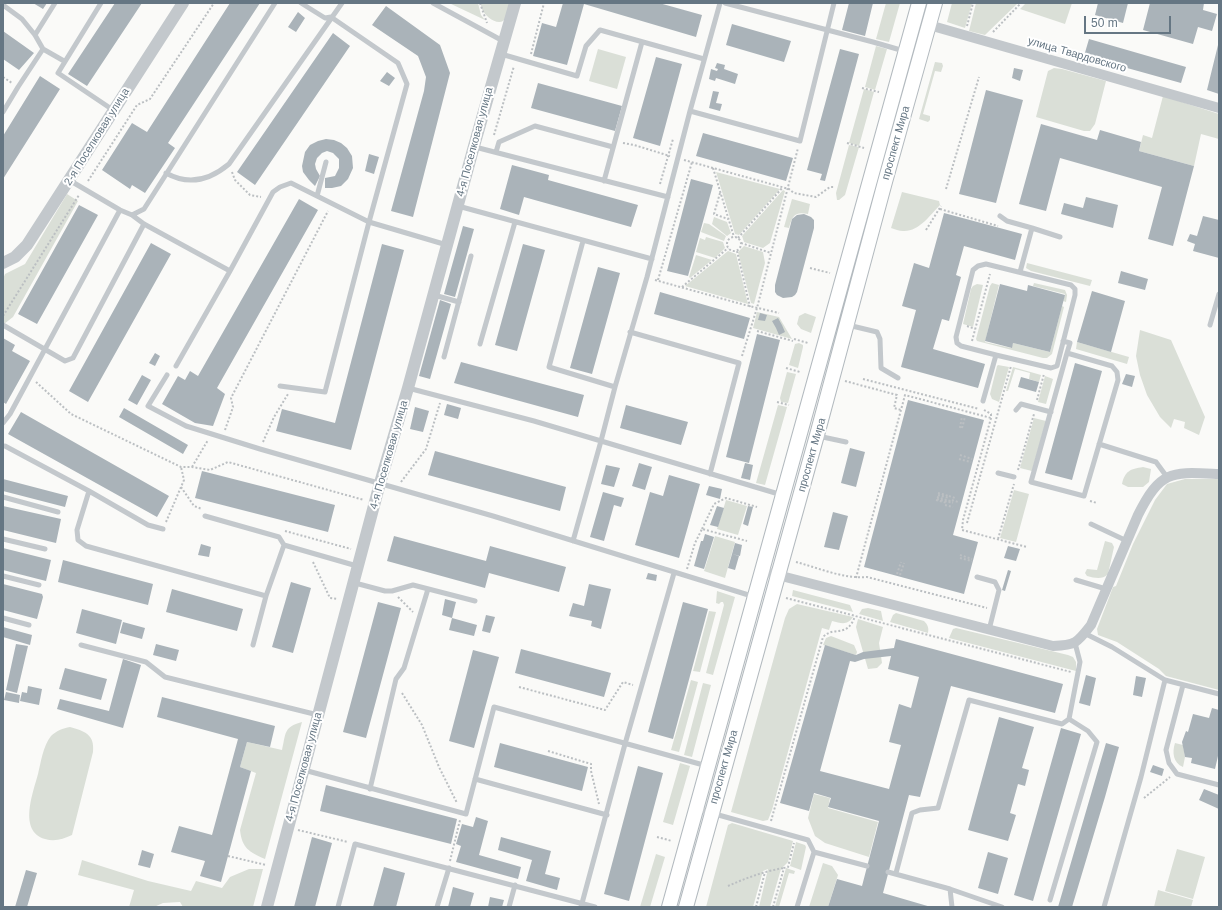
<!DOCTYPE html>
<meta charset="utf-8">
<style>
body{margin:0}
#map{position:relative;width:1222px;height:910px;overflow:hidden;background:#fafaf8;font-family:Arial,sans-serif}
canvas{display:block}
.frame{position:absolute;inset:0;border:4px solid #657683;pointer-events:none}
.scale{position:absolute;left:1084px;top:16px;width:87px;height:18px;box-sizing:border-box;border:2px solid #657683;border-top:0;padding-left:5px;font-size:12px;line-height:14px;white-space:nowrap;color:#657683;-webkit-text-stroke:3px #fff;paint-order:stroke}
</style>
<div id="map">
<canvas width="1222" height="910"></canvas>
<div class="frame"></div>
<div class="scale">50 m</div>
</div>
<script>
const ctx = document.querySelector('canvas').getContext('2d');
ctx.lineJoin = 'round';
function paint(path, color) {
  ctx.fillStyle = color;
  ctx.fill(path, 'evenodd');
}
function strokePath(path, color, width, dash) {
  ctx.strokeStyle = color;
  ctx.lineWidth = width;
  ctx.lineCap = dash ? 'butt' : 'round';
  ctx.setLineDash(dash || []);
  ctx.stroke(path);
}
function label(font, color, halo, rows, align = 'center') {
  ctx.font = font + ' Arial,sans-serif';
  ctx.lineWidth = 4;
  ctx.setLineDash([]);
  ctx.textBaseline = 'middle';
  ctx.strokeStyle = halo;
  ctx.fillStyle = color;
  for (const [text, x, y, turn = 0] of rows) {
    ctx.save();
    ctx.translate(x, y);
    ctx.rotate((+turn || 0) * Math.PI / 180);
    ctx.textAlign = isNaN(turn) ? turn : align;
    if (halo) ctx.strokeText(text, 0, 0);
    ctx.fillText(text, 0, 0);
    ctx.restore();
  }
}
const green = new Path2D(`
 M449,3H478L481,15L485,20Z
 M481,3H511C510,8 508,18 503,21C496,25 485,16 482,9C481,7 481,5 481,3Z
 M886,3H900L889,42L876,39Z
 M952,3H972L965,28L947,22Z
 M976,3H1018L985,35L969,31Z
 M1026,3H1072L1065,24L1020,9Z
 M876,46L887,49L875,90L865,87Z
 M598,49L626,57L617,89L589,81Z
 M935,62L942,63L943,66L941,72L935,71L923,114L930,116V120L928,122L919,119Z
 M1054,68L1062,69L1106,81L1095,124L1090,131H1084L1036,117L1048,71Z
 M864,89L874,92L859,146L849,143Z
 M1163,96L1219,114V139L1201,134L1194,166L1139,151L1143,135L1152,138Z
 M849,145L859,147L845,195L839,200H837L836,193Z
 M716,172L780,189L739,235L735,234Z
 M783,190L785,191L770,243L763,248L744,242L742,236Z
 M902,192L939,201L940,205C930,215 919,232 903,231C899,231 895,229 891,228Z
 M67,194L78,201L13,317L4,324L3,323V279L5,274L25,264Z
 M792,199L810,204L808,214C794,211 792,217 789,228L784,227Z
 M714,217L727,222L731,233L727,236L712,224Z
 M704,223L709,224L726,236L724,241L701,232Z
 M706,237L723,242L725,248L715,258L696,252L700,238L705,240Z
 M744,246L763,252L765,263L754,304L751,303L738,252Z
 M728,251L736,254L748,304L685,286Z
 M696,255L712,260L690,278L689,277Z
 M1027,263L1092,280L1090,286L1031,271L1026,268Z
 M992,283L999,285L985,342L1011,348L1013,343L1050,352L1062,306L1064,307L1052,354L1047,358H1043L977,341L976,339L990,286Z
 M1034,283L1065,290L1067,295L1066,302L1063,301L1065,294L1033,286Z
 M977,284L983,285L973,327L963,324L971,289L973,286Z
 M757,312L779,317L792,339L753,328Z
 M805,313L816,317L811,333L801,329L797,324L799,316Z
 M1140,330L1171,340L1205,417L1199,435L1184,428L1185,422L1174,419L1171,428L1160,417L1147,395L1140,375L1136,356Z
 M1077,342L1129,357L1127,364L1076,349Z
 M799,343L803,345V347L798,368L789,365L795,344Z
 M998,365L1009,367L999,402L992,399L990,394L997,366Z
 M1013,367L1041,375L1039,382L1029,379L1030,373L1015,369L1008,391H1006Z
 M787,372L796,374L788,403L781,402L780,398Z
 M1045,376L1053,379L1046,404L1038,402Z
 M778,405L787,407L765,485L756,483Z
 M1034,418L1046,421L1032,471L1020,468Z
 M1143,467L1151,469L1149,482L1143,487H1128L1122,484C1125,471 1130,469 1143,467Z
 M1185,479H1219V690L1166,676L1159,669L1117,642L1098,635L1097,629L1113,587L1116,586L1133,544L1155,500L1167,484Z
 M1014,490L1029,494L1016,542L1000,538Z
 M726,500L747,506L738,535L717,529Z
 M715,536L735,542L725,578L704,571Z
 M1105,541L1112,543L1114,547L1108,574C1102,580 1095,578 1087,576L1085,573L1087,569L1097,570Z
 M793,590L850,605L853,612L792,596Z
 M717,591L735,597L713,675L706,673L724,605L723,602H721L719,604L716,603Z
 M797,604L853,617C847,626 841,623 832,621L829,630L822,628L772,810L768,820L763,821L731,812L785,618L789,609Z
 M868,608L881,611L883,621L859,614L862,609Z
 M709,611L716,612L700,672L693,671Z
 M896,613L924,621C928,625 929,628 928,633L890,622L893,615Z
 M858,619L883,627L879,643L882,663L877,668L868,669L857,631L856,627Z
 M956,628L1068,655L1073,657L1076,662V671L949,638L953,629Z
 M831,636L854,645L857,652L856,655L823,645L826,638Z
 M691,680L698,682L679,752L671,750Z
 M703,683L711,685L692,757L684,755Z
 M302,722L265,859C249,852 242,848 240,830L256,773L240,767L247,742L282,750C286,734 283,727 302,722Z
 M70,727C84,731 95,734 93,752L72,835C63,839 55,842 45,839C18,831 33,793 38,774C41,762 43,746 51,736C56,731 63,728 70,727Z
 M1175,743L1183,745L1185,757L1183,767C1173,763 1172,752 1175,743Z
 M680,763L690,766L673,825L663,822Z
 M814,794L830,798L828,808L878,822L869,857L825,843L815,836L808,818Z
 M732,823L793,841L788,862L781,869L770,907H759L768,869L763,871L753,907H706L728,825Z
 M796,842L805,845L806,847L801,870L790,866Z
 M1177,849L1205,857L1193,899L1165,891Z
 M656,854L665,857L650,907H640Z
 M82,860L148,881L191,891L196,881L222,888L230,877L249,869H263L253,907H183L180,902L163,903L154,907H129L134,890L78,875Z
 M823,863L832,866L838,875L828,907H809Z
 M786,868L795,871L794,874L789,873L779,907H775Z
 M1158,890L1193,900L1191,907H1154Z`);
const building = new Path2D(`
 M33,3H47L43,9Z
 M115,3H142L87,86L68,74Z
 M230,3H260L168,143L175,148L145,193L132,185L130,189L102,170L132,123L147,132Z
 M563,3H659L702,15L696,37L584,4L567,65L533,56L542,23L556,27Z
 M849,3H873L865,36L842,30Z
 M1098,3H1128L1123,23L1095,15Z
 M1150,3H1204L1203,10L1217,14L1212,31L1198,27L1193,44L1143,30Z
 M386,6L440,45L450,73L413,217L391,211L424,91L426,77L418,56L372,25Z
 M298,12L305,18L296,32L288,27Z
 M732,24L791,41L784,62L726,45Z
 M3,31L34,53L19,70L3,59Z
 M333,33L350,46L255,185L237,172Z
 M1089,39L1186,67L1181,83L1084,56Z
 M1218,45H1219V94L1207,90Z
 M840,49L859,54L825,181L820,180L822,174L807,170Z
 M656,57L682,64L660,146L633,138Z
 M717,63L725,65L724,69L738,74L735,84L716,78L715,81L709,79L711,69L717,71L718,69L715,68Z
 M1014,68L1023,70L1020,81L1012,78Z
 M387,72L395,78L389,86L380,81Z
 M40,76L60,89L3,179V136Z
 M538,83L622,106L615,131L531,108Z
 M986,90L1023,100L996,203L959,194Z
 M713,91L719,92L716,103L722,104L720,111L709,108Z
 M1041,124L1097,140L1100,130L1141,142L1139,151L1194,166L1173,246L1148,239L1162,187L1060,158L1046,211L1019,204Z
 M703,133L793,158L786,181L696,156Z
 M326,139L334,140L341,143L347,148L352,156L353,168L348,179L341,186L332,188H325V178L335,176L339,168V159L333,153L327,151L322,153L317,158L315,164L316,169L320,176L315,186L309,180L303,172L302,166L305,152L310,145L318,141Z
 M369,154L379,157L374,174L365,171Z
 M512,165L549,175L548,180L638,205L631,227L524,197L519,215L500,209Z
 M691,179L713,185L688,276L667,271Z
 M1086,197L1118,205L1113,228L1061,214L1064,203L1083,208Z
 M299,199L318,210L217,388L225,394L213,426L195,423L162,404L178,376L185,380L190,371L198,376Z
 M79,205L98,215L37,324L18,314Z
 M944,213L1022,234L1015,260L964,246L956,275L961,277L949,321L942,319L933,349L985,364L978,388L901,367L916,310L902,306L914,263L929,268Z
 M804,214L811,217L814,220V228L797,292L795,295L792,297L783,298L777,295L775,292V285L792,219L797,215Z
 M1203,216L1219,220V258L1193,251L1195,244L1187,241L1190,234L1197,236Z
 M463,226L474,229L455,297L444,294Z
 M151,243L171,254L88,402L69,391Z
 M382,244L404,250L351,450L276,431L282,409L335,423Z
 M523,244L545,250L517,351L495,345Z
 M598,267L620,273L592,374L570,368Z
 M1121,271L1148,279L1145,290L1118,283Z
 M1000,284L1027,291L1028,285L1065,295L1050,352L1013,343L1012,348L985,341Z
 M1092,291L1125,301L1111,352L1077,342Z
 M660,292L750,318L744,339L654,314Z
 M440,300L451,304L430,379L419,376Z
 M760,313L767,315L765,321L758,320Z
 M778,318L782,325L776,328L772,321Z
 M782,325L785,332L779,335L776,328Z
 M757,334L780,340L749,463L726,457Z
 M3,338L15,345L12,351L30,361L6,404L3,402Z
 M155,353L160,356L155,366L149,363Z
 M461,362L584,395L578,417L454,383Z
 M1075,363L1102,371L1072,480L1045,473Z
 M1126,374L1135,376L1132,387L1122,384Z
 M142,375L151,380L137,405L128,400Z
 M1021,377L1039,382L1036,392L1018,387Z
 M908,400L984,420L953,535L978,542L964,594L864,567Z
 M447,404L461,408L458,419L444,415Z
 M626,405L688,422L681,445L620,428Z
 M415,407L429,411L423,432L410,429Z
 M124,408L188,445L183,454L119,417Z
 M21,412L169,496L157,517L8,434Z
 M850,448L865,452L856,487L841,483Z
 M435,451L566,487L560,511L428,475Z
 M639,463L652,467L645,490L632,486Z
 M745,463L753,465L750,480L741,478Z
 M606,465L620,468L614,487L601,484Z
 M202,471L335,505L328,532L195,498Z
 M669,475L700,484L679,558L635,545L650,492L663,496Z
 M3,479L68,496L65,507L3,491Z
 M709,486L722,489L720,499L706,495Z
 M603,492L624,498L621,507L614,505L604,541L590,537Z
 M3,506L61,519L56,543L3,530Z
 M717,506L724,508L718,527L710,525Z
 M748,506L753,507L748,526L743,524Z
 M833,512L848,516L839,550L824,547Z
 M705,534L714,537L704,569L694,566L701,541H703Z
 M394,536L486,561L490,546L566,567L559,592L489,573L485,588L387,561Z
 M735,543L742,545L740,556L732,554Z
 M201,544L211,547L209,557L198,555Z
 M1008,546L1020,549L1016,561L1004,558Z
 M3,548L51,560L46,581L3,570Z
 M732,554L739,556L735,570L728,568Z
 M63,560L153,584L148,605L58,582Z
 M1008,570L1011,571L1005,591L1002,590Z
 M648,573L657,575L656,581L646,579Z
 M291,582L311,588L293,653L272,647Z
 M3,584L42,594L43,597L37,619L3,610Z
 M589,584L611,589L601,629L591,626L592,621L569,616L573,603L584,606Z
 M172,589L243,609L237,631L166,612Z
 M445,599L456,602L452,618L442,615Z
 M378,602L401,608L366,738L343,732Z
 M683,602L708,609L673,739L648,732Z
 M82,609L122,620L116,644L76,633Z
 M486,615L495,617L490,633L482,631Z
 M452,618L477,625L474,636L449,630Z
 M123,622L145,628L142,639L120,633Z
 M3,627L32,635L30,645L3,637Z
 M896,639L1063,684L1055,713L951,686L920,797L909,795L883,893L931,907H828L837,879L862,886L879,821L828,807L831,798L814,793L809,811L780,803L825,645L856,655L863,652L894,648ZM891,656L888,669L919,677L911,708L899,704L889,742L901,745L889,789L820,771L850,661L855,662L864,659Z
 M16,644L28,646L17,693L6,690Z
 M156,644L179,650L176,661L153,655Z
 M521,649L611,673L604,697L515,673Z
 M473,650L499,657L474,748L449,741Z
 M123,659L141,665L123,728L57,709L60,699L109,711Z
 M65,668L107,679L101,700L59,689Z
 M1086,675L1096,678L1090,706L1079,703Z
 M1136,676L1146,678L1142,697L1133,695Z
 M28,686L42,689L39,705L20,701L22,692L27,693Z
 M6,692L20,695L19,703L4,700Z
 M162,697L275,726L270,747L247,742L240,767L251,771L221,882L200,876L205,861L171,852L179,826L212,835L238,739L157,717Z
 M1212,708L1219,710V757L1218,756L1215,769L1191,763L1192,758L1185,757L1182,742L1186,731L1188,732L1193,714L1209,718Z
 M999,717L1034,727L1022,768L1029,770L1025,786L1018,784L1010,813L1016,815L1008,841L968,830Z
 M1061,728L1081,734L1033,901L1014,895Z
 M500,743L588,767L582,791L494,767Z
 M1106,743L1119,747L1105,797L1072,907H1058Z
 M1153,765L1164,769L1162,776L1150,772Z
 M638,766L663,773L629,901L604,894Z
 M326,785L457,819L451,844L320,811Z
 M1204,789L1219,795V809L1199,800Z
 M476,817L488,821L479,855L521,867L518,879L456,862L461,846L456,844L462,824L473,827Z
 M312,837L332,843L315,907H294Z
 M501,837L551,851L545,874L560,878L557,890L526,881L532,860L498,850Z
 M142,850L154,854L150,868L138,865Z
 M988,852L1008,858L998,894L978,888Z
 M384,867L405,873L396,907H373Z
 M26,870L37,873L27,907H15Z
 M453,887L474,893L470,907H448Z
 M490,897L504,900L502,907H488Z`);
const path = new Path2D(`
 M480,3L487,23
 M967,26L973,3
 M993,32L1021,3
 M531,54L544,3
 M3,77L12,83
 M862,88L879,92
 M494,135L514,66
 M623,143L634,145L670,156
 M847,143L864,148
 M684,160L789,189L794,193L816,197L830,187H835
 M713,168L734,237
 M232,172L235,180L250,195L261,197
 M88,181L137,105L150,99L214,3
 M660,184L673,139
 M946,189L979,77
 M720,193L714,214L728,219
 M940,209L998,226
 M926,230L941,206
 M727 244a7 7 0 1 1 14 0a7 7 0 1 1-14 0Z
 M738,238L783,187
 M741,243L771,253
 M737,251L750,307
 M810,268L830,273
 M655,280L745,305L779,313
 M658,280L692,162
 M682,287L728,248
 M3,316L79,195
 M967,326L975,329
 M757,331L793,341
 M794,339L808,343
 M972,341L990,274
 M742,356L757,308L798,148
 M786,368L800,372
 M863,379L979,409
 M845,381L897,395L894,408L901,410
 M36,382L71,414L181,467H192L210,470L228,462L364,500
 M1037,400L1044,374
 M777,402L789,405
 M984,410L991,414V418L963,520L962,530L1027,547
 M960,428L962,416
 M962,428L965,417
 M225,430L233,407L231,398L328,211
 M263,442L274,417L288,394
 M960,455L972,459
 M959,459L971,462
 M192,467L208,440
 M1018,470L1034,414
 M401,482L426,449L440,403
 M181,487L194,506L202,509
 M938,493L949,496
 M938,495L949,498
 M949,496L955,498
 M937,497L953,502
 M937,499L953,503
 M936,500L947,503
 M952,500L958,502
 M1090,501L1097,503
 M945,505L953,507
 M166,522L184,480L181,467
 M967,523L1011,366
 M702,529L714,504L726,498L757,507
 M285,531L351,549
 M998,539L1014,484
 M960,555L972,559
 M960,558L972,561
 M313,562L330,598L338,599
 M796,562C819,568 843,579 867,577L987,608
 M687,569L695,543L702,529L747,541
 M897,574L901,562
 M900,575L904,563
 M856,578L905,395L991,418
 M398,597L413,612
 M786,598L1071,672
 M519,687L605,710L623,682L633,685
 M402,693L422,725L439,767L457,803
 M548,751L591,764V771L599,804
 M1144,798L1170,777
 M771,821L823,637C835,625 847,639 855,616
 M298,830L348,842
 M657,837L672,841
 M228,856L266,865
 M450,861L460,820
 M728,886C746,878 765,871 784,868
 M756,907L765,872
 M773,907L784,868L788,867L794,843`);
const service = new Path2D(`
 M101,3L58,73L113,110
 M433,3L503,41
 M720,3L690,111L800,141L834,3
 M725,3L873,42L904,51
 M3,5L22,19L35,35L43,49L64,61
 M35,35L55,3
 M501,54L577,76L586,46L600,30L704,59
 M3,112L18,87L43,49
 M475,147L668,197
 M496,152L499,142L535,126L613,147
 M166,173C189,186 210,180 229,164L342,3
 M69,180L120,210L132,215L144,224L230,271
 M604,181L642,42
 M317,196L326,162
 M458,206L652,259
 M132,215L144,209L275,3
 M1000,216L1007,221L1032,228L1020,272
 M1032,228L1060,237
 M583,241L549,367L615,387
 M434,295L459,302
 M3,325L65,361L73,358L144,224
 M848,325L877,332L880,339L881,368L898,378
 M1210,325L1219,294
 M630,332L739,363L710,474
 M1063,341L1070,343L1067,353
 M480,344L515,222
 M1067,353L1112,366L1117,372L1118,380L1084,496L1031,482Z
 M444,357L471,256
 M176,366L230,271L273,192L280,187L291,183L369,222L447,245
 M167,375L148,406L186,426L260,449L493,516L755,597
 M280,386L325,392L369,222L407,84L398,63L331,17L325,18L301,3
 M408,388L534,421L782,495
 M983,401L996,355L961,346L957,343L956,337L973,270L978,266L986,264L1071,285L1075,289V295L1057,366L1051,368L996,355
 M1016,410L1021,404L1051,412
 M3,423L10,414L120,210
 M818,436L846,442
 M1099,444L1156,462L1167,477
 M5,446L89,491L148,525L163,529
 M998,473L1014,477
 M89,491L77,530L78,540L86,546L266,596
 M3,497L58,512
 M205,516L279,537L284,545
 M1091,524L1127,541
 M3,539L45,549
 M573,541L601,441L615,387L647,277L690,111
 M3,576L39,585
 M977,577L995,582L999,590L989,630
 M1076,580L1106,589
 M355,583L385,591H392L413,585L475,601
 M3,618L29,625
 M1084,633L1112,647L1165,680L1219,694
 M81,645L146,662L165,677L318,715
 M253,645L266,596L284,545L357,566
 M1183,685L1166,750L1169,763L1177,774L1219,785
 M304,770L466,814L494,707L707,766
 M475,779L607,815
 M370,789L396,679L404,668L428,589
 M697,809L808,840L814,852L797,907
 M814,852L867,866
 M888,872L950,889L1002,907
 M896,873L912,813L920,810L938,808L969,700L1062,724L1069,719
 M950,889L952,907
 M1050,900L1097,742L1088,731L1069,719L1080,662L1075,643
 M338,907L355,844L595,907
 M437,907L449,868
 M509,907L515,885
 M581,907L625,744L674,573
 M1104,907L1141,777L1165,680`);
const minor = new Path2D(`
 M929,25L1219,108
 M762,571L1053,646C1076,645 1077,643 1091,625L1138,515C1161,469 1172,472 1219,474`);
const tertiary = new Path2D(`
 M3,263L15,257L27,245L183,3
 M267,907L380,483L408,388L474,146L515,3`);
const secondary = new Path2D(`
 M669,907L919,3
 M686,907L817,435L885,182L935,3`);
const streetNames = [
 ["улица Твардовского",1077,55,16],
 ["2-я Поселковая улица",97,137,-58],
 ["4-я Поселковая улица",475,142,-75],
 ["проспект Мира",896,143,-74],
 ["4-я Поселковая улица",389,455,-74],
 ["проспект Мира",812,455,-74],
 ["4-я Поселковая улица",304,767,-75],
 ["проспект Мира",724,767,-74]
];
paint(green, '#dadfd7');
paint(building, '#aab3b9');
strokePath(secondary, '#b3babf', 16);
strokePath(path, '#bbbfc2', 2, [2, 2]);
strokePath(service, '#c3c8cc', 5);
strokePath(minor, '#c3c8cc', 10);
strokePath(tertiary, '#c3c8cc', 12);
strokePath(secondary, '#fff', 14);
label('11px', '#657683', '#fff', streetNames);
</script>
